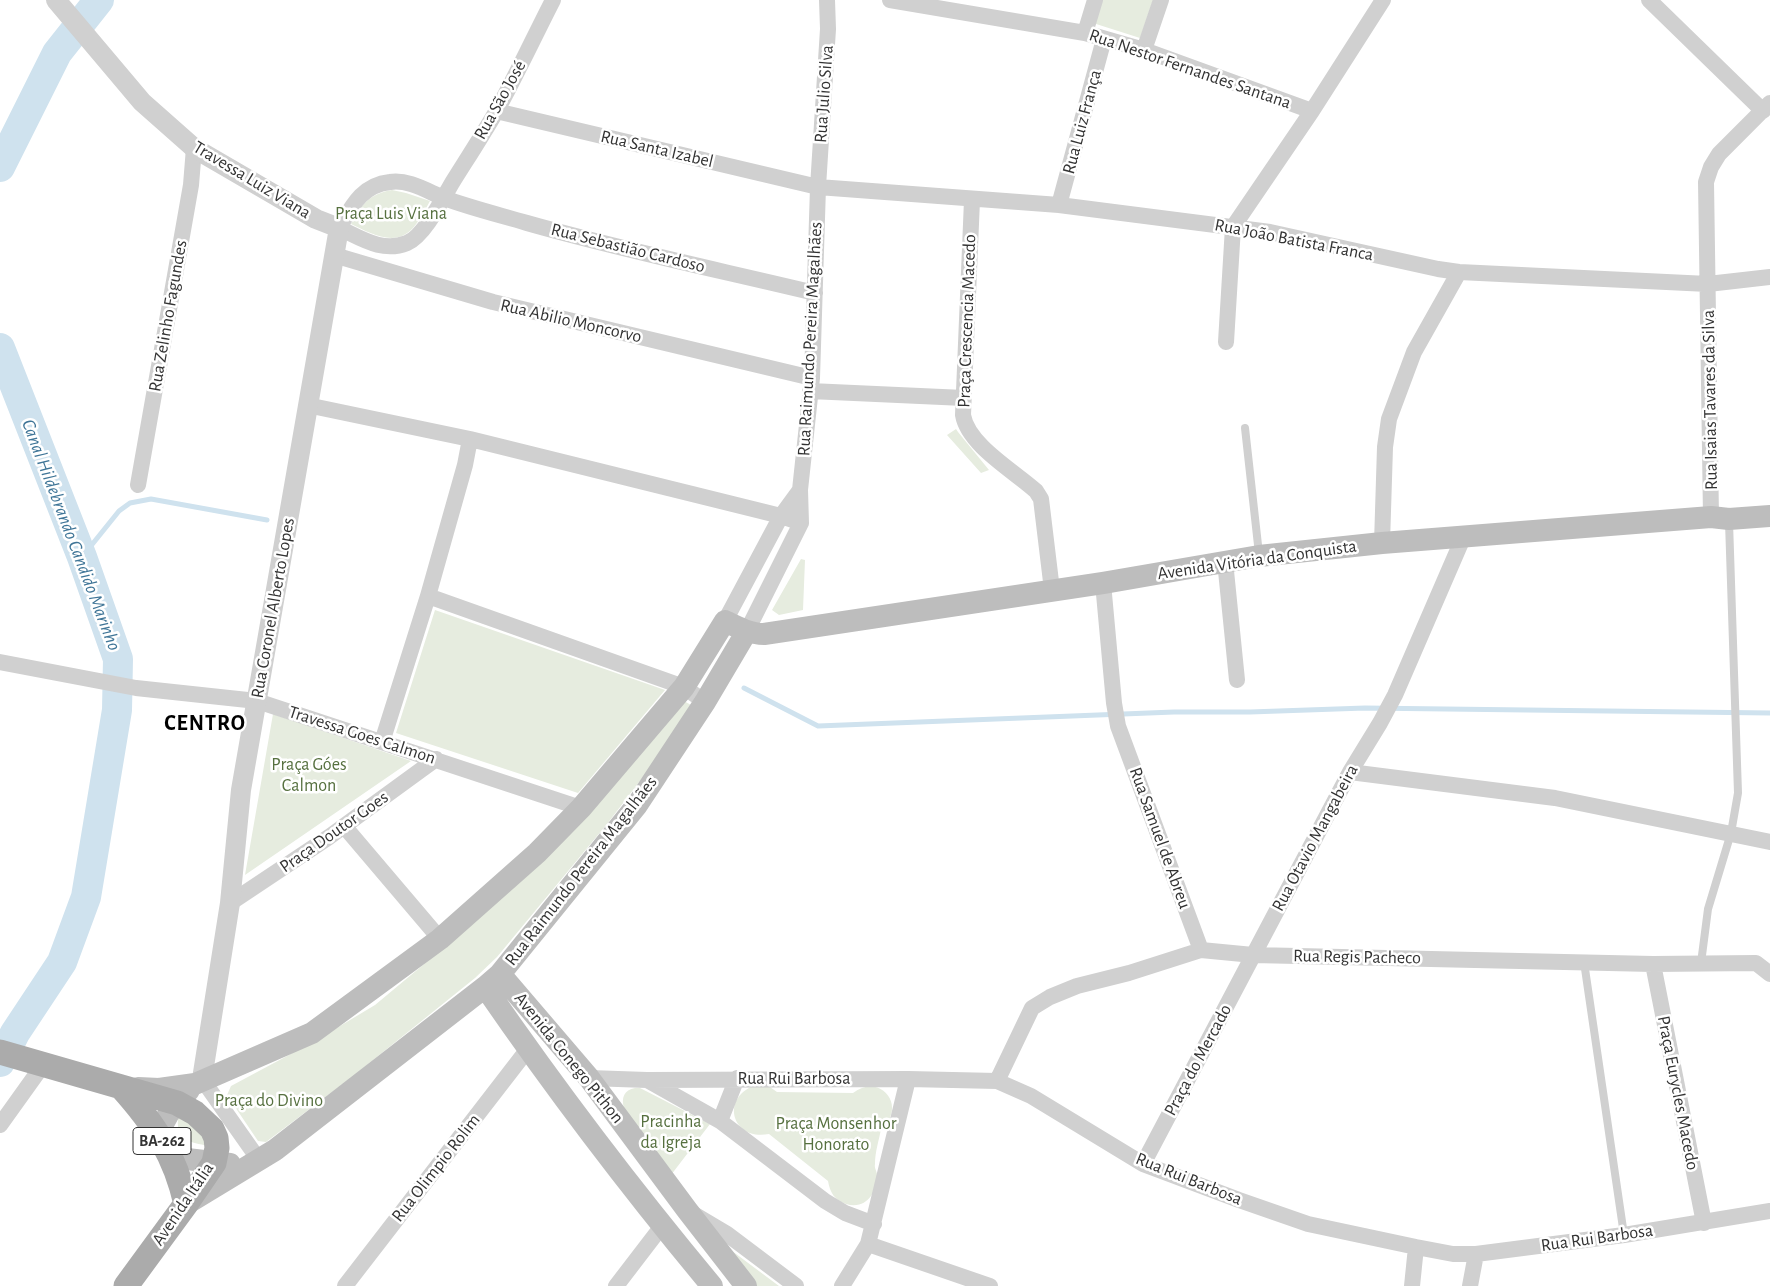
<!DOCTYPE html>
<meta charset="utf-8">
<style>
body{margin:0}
canvas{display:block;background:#fff}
</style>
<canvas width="1770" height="1286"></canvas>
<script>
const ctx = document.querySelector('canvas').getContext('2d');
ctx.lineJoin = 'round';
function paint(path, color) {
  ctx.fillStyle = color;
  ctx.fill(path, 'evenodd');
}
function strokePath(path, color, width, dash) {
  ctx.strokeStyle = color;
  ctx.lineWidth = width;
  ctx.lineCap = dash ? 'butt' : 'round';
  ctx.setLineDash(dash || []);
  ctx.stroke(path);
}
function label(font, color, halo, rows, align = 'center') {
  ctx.font = font + ' "Alegreya Sans",sans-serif';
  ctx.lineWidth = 5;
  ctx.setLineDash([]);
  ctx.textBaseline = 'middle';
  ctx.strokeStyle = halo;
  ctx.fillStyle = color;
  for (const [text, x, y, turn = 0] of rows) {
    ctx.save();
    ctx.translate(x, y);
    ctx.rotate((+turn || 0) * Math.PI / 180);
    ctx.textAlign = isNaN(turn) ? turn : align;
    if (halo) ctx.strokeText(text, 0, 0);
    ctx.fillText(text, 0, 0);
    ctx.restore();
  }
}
const green = new Path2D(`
 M1100,0H1153L1140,38L1093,23Z
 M392,190L406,193L430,201C425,210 420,220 413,228C395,248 370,233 351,224C362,204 369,194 392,190Z
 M956,429L958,432L989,470L981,473L947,435Z
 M801,559L805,560L803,610L779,615L772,610Z
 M435,610L665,690L578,793L396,733Z
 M684,701L691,705L692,713L607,824L497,957L475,978L352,1077L266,1142L258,1141L227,1095L231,1086L315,1041L375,1005L447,945Z
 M273,714L411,761L245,875Z
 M753,1086L770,1087L777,1092L853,1093C881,1072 908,1107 881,1129C879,1140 875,1152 875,1164C874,1168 877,1171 877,1175C877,1193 866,1210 846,1204C834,1200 830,1192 828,1181L769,1134C733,1141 720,1100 753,1086Z
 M635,1088H640L710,1124L671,1175L624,1108C621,1098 624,1090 635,1088Z
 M184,1117L200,1128L208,1146C191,1142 176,1141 178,1119Z
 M720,1242L779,1286H751Z`);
const stream = new Path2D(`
 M82,557L119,511L130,503L151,499L267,520
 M744,688L818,726L1174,712H1250L1365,708L1770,713`);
const river = new Path2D(`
 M0,167L57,53L99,0
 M0,348L82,557L118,659L117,710L86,897L62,962L15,1033L0,1062`);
const service = new Path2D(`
 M1245,428L1259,554
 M1584,962L1624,1235
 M1701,963L1708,909L1731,833L1738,793L1729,522`);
const minor = new Path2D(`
 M553,0C534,37 516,76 496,112C482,136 467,159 452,183C442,200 424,236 407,243C382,253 361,238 339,228C352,206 362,185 390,182C408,179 427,191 444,198C471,208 500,215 527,223C622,250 719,270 815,293
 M890,0L1085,33L1144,50L1312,111
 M1649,0L1763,111
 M1085,33L1095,0
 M1144,50L1161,0
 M496,111L818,187L1059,205L1270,232L1438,269L1459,272L1708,284L1770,277
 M972,200L963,415C968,445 1014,471 1036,491L1041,499L1052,590
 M1059,205L1104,39
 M334,255L493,302L812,378
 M1226,342L1233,227L1312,111L1383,0
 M810,391L964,398
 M307,405L470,439L781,516L801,523
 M138,485L191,185L194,148
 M1711,517L1706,182L1711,167L1719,154L1770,103
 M1382,543L1385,447L1389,419L1414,352L1459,272
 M1225,561L1237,680
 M1103,583L1114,703L1118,726L1201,950
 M428,596L465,465L470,439
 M725,621L781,516L800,490
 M747,631L801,523L800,490L812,378L818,187L828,29L827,0
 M0,662L136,688L257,701L581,808
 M382,742L428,596L684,687L705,702
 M1350,772L1555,798L1770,842
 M344,826L440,939
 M230,903L329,837L436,759
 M1653,964L1704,1223
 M589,1078L647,1080L908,1079L997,1081L1031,1096L1143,1164L1239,1200L1308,1224L1416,1247L1453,1254H1476L1624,1235L1770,1211
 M202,1079L259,1160
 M649,1081L720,1121L825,1201L845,1213L874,1224
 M997,1081L1032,1008L1050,997L1077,986L1129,973L1201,950L1253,955L1653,964L1756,963L1770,974
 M720,1121L737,1078
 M0,1125L43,1065
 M1143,1164L1350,772L1380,723L1395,695L1463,538
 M695,1215L727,1234L796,1286
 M868,1244L990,1286
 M345,1286L528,1049
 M616,1286L662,1226
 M842,1286L868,1244L908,1079
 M1412,1286L1416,1247
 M1470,1286L1476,1254`);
const tertiary = new Path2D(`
 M56,0L142,102L194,148L316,219L339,228L241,790L230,903L202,1079`);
const secondary = new Path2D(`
 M500,974L589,1078L687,1210L746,1286
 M485,987C556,1090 632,1190 712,1286
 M138,1088L159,1089L195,1084L312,1033L440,939L537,853L581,808L684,687L725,621C737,627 750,634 764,634L1103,583L1259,556L1382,543L1711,517L1729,519L1770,516
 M158,1133L169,1113L189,1090
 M170,1155L187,1159L230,1164
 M186,1204L275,1150L485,987L500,974L637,805L705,702L747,631`);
const primary = new Path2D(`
 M0,1052L177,1103L195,1113L212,1129L216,1138L217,1148L214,1163L186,1204L126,1286
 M121,1087C155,1125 175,1155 186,1204`);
const shields = [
 [162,1141,58]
];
const shieldNames = [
 ["BA-262",162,1141]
];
const streetNames = [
 ["Rua Nestor Fernandes Santana",1190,69,19],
 ["Rua Julio Silva",824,94,-86],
 ["Rua São José",500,100,-61],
 ["Rua Luiz França",1082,122,-75],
 ["Rua Santa Izabel",657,149,13],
 ["Travessa Luiz Viana",252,180,31],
 ["Rua João Batista Franca",1294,240,11],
 ["Rua Sebastião Cardoso",628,248,14],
 ["Rua Zelinho Fagundes",168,316,-80],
 ["Rua Abilio Moncorvo",571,321,13],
 ["Praça Crescencia Macedo",967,321,-88],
 ["Rua Raimundo Pereira Magalhães",810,339,-87],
 ["Rua Isaias Tavares da Silva",1710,400,-91],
 ["Avenida Vitória da Conquista",1257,560,-8],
 ["Rua Coronel Alberto Lopes",273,608,-80],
 ["Travessa Goes Calmon",362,735,18],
 ["Praça Doutor Goes",334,832,-35],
 ["Rua Samuel de Abreu",1160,838,70],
 ["Rua Otavio Mangabeira",1315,838,-62],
 ["Rua Raimundo Pereira Magalhães",581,871,-52],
 ["Rua Regis Pacheco",1357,957,1],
 ["Avenida Conego Pithon",569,1058,51],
 ["Praça do Mercado",1198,1060,-62],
 ["Rua Rui Barbosa",794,1079],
 ["Praça Eurycles Macedo",1678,1093,79],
 ["Rua Olimpio Rolim",436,1168,-52],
 ["Rua Rui Barbosa",1189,1179,22],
 ["Avenida Itália",183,1204,-56],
 ["Rua Rui Barbosa",1597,1238,-8]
];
const parkNames = [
 ["Praça Luis Viana",391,214],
 ["Praça Góes",309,765],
 ["Calmon",309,786],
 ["Praça do Divino",269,1101],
 ["Pracinha",671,1122],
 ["da Igreja",671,1143],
 ["Praça Monsenhor",836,1124],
 ["Honorato",836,1145]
];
const waterNames = [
 ["Canal Hildebrando Candido Marinho",71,535,69]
];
const districtNames = [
 ["CENTRO",205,723]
];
paint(green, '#e6ecdf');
strokePath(stream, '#cfe2ee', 5);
strokePath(river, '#cfe2ee', 30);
strokePath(service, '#d0d0d0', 8);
strokePath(minor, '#d0d0d0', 16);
strokePath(tertiary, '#d0d0d0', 20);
strokePath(secondary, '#bdbdbd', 22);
strokePath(primary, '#ababab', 25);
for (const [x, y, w] of shields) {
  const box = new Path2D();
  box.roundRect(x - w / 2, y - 13.5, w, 27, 4);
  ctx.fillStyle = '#fff';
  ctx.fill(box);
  strokePath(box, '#333', 1);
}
label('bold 16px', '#333', null, shieldNames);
label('18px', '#333', '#fff', streetNames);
label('18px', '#56703f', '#fff', parkNames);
label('italic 19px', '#3f7597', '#fff', waterNames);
ctx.letterSpacing = '1px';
label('bold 22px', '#000', '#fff', districtNames);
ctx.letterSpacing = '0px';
</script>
